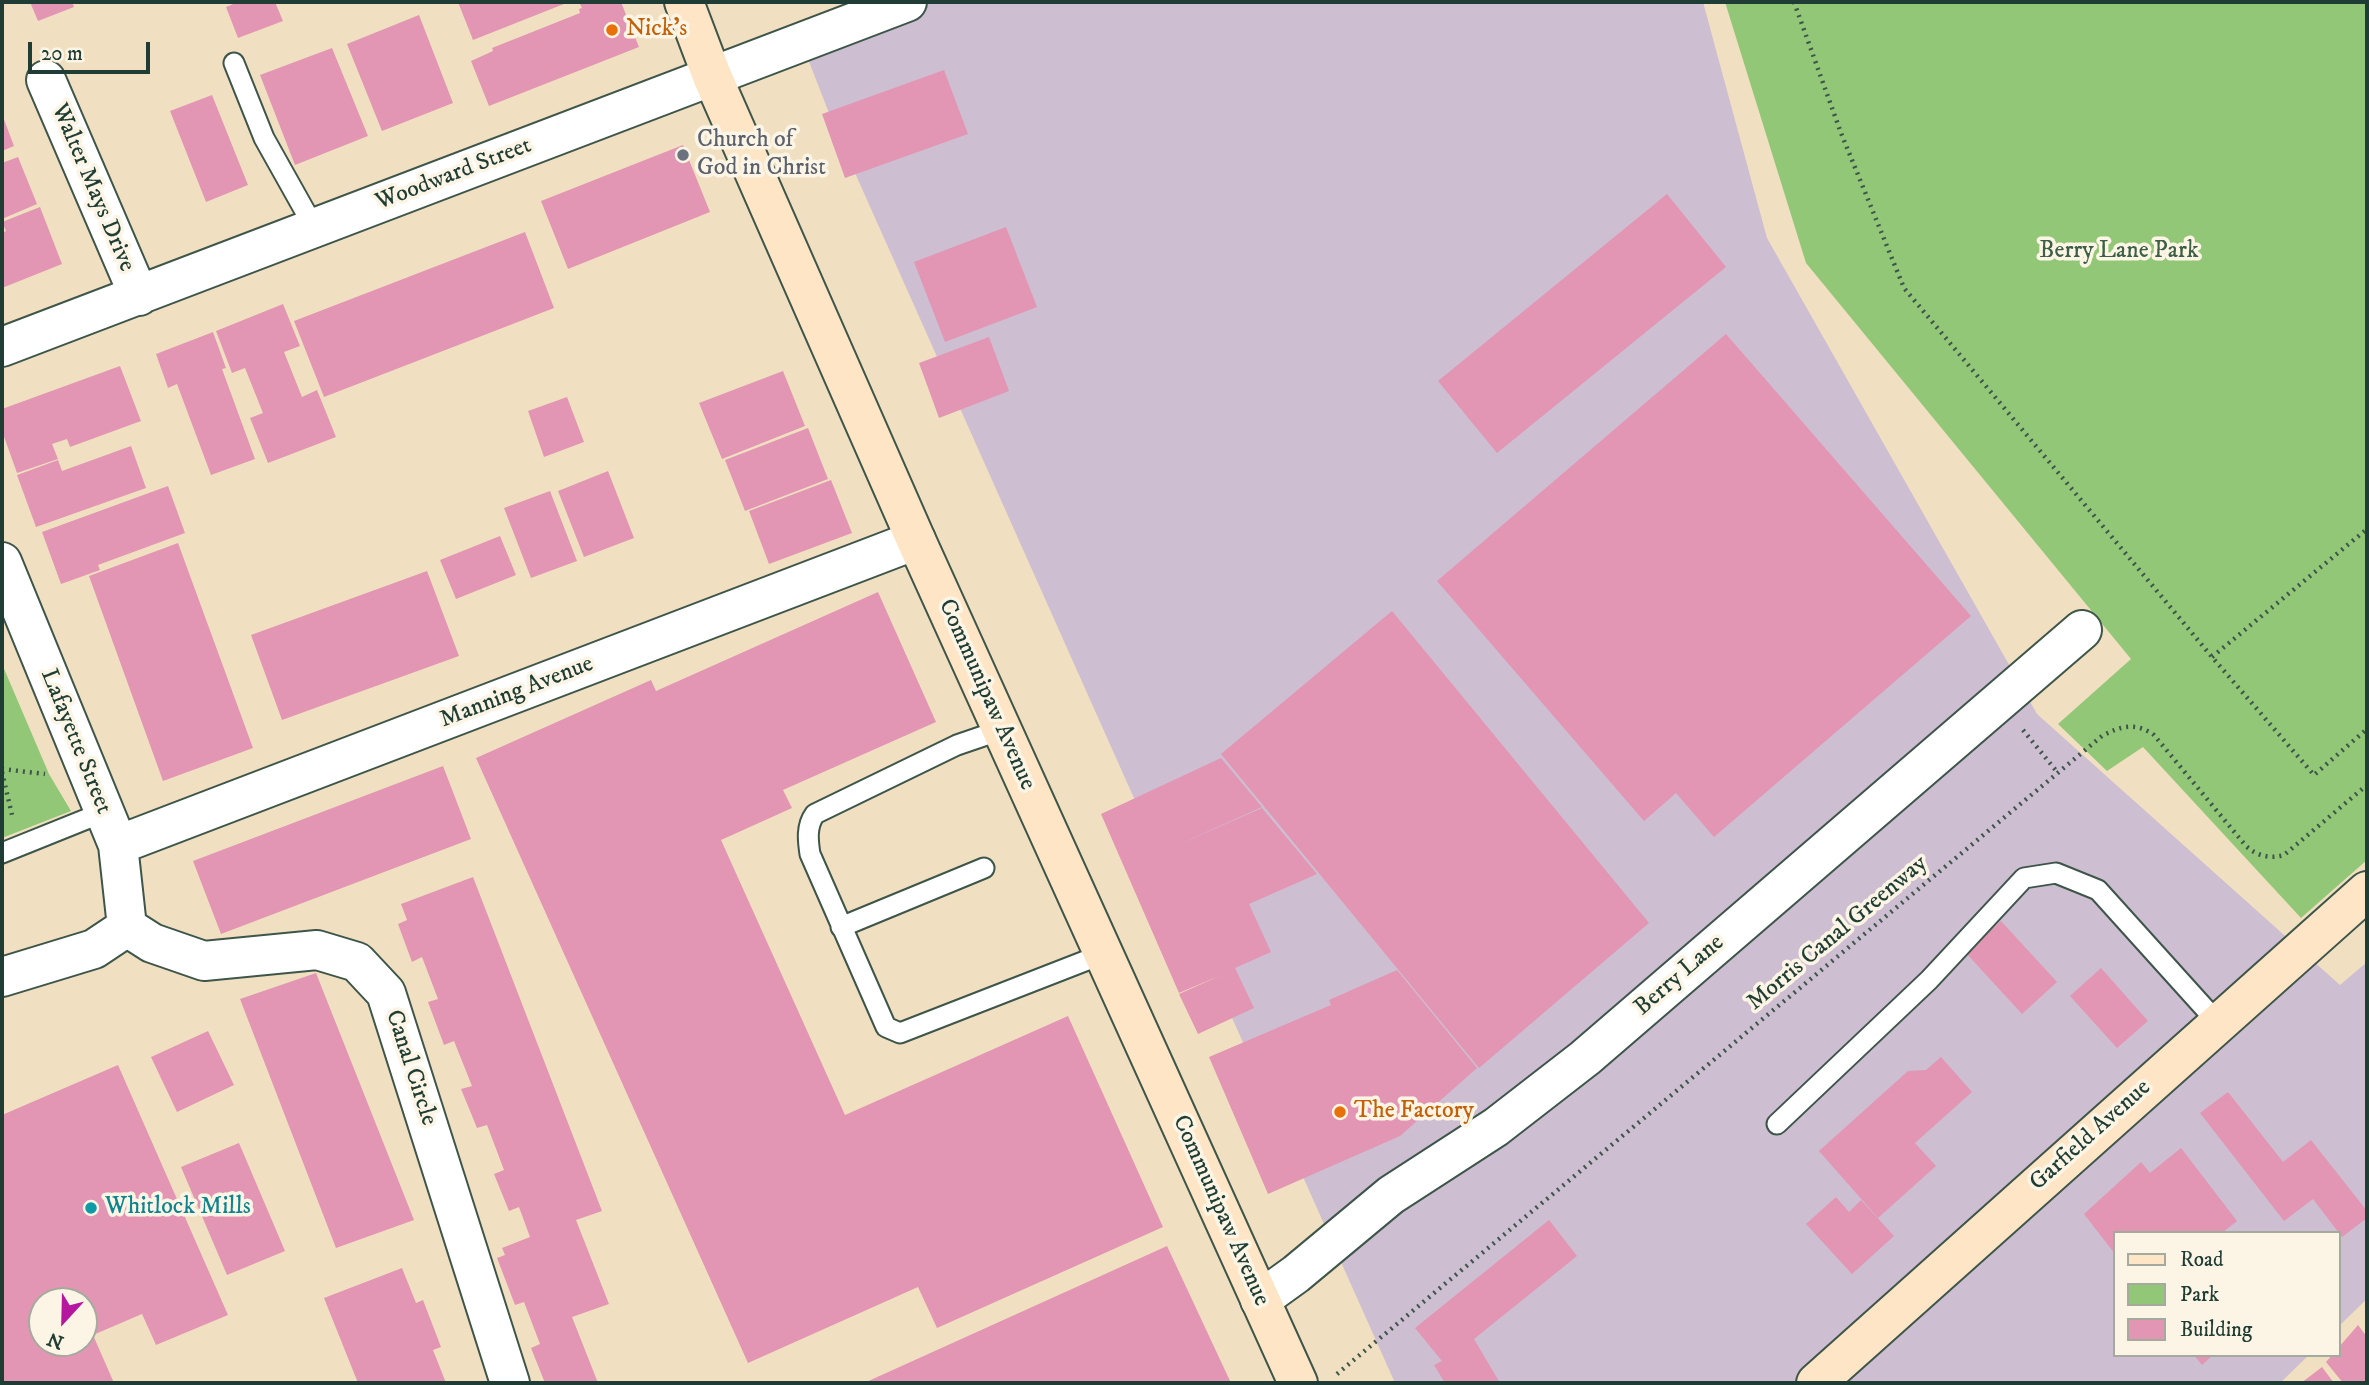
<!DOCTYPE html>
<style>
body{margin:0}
#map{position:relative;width:2369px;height:1385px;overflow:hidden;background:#f0e0c1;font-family:"IM FELL DW Pica",serif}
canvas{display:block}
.frame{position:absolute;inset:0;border:4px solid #1f3d34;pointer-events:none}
.legend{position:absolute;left:2113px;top:1231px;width:228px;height:126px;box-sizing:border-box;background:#fcf5e5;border:2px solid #a4ab9e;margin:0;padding:9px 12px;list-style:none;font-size:21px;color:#1f3d34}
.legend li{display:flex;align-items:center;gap:14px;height:35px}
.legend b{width:35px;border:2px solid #a4ab9e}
.north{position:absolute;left:28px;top:1287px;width:70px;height:70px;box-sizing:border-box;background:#fcf5e5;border:2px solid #a4ab9e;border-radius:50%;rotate:202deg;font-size:19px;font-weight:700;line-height:28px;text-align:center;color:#1f3d34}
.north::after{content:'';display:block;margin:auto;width:24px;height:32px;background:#b5179e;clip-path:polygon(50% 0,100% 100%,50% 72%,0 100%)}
.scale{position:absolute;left:28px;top:42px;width:122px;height:32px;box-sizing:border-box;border:4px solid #1f3d34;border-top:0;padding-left:9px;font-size:21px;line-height:24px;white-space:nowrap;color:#1f3d34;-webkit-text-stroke:5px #fcf5e5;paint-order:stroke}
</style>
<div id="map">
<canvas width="2369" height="1385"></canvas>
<div class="frame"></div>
<ul class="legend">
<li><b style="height:9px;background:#fde5c5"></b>Road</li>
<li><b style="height:19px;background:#93c778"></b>Park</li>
<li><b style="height:19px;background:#e296b3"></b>Building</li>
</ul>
<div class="north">N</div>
<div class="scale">20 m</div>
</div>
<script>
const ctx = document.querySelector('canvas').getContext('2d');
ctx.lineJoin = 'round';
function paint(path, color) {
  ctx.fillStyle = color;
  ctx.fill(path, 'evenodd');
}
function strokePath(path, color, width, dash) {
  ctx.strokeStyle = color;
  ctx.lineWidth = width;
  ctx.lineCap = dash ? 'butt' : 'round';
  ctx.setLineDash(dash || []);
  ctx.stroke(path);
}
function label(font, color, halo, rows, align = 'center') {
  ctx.font = font + ' "IM FELL DW Pica",serif';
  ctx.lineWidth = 7;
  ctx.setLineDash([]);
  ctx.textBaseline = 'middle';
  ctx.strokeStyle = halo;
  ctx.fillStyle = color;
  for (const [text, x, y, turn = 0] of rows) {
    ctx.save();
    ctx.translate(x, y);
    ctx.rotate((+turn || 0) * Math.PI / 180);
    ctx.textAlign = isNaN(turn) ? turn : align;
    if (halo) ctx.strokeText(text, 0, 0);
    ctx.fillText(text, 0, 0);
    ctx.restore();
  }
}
const industrial = new Path2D(`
 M903,2H1703L1767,238L2037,714L2340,985L2367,962V1299L2339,1326V1233H2115V1355H2309L2280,1383H1395L834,126L801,41Z`);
const green = new Path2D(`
 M1725,2H2367V860L2301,918L2143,747L2107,771L2058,724L2131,659L1806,263Z
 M2,664L49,774L71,811L2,838Z`);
const building = new Path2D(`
 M30,2H72L74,7L38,21Z
 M238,2H275L283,21L238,38L226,7Z
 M458,2H569L473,40Z
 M579,2H621L639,47L489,106L471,61L493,51L492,48L580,13L579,9L582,8Z
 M419,15L453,103L382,131L347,44Z
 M332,48L368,136L295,165L260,75Z
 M944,70L968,134L845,178L822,114Z
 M212,95L248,185L206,202L170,111Z
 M2,114L14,146L2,151Z
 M683,145L710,212L568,269L541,201Z
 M18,157L37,204L2,219V163Z
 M1667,194L1726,267L1497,453L1438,381Z
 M40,207L62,264L2,288V233L6,231L2,222Z
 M1006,227L1037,307L945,342L914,262Z
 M525,232L554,308L324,397L294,321Z
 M283,304L300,346L284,352L302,397L317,390L336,437L268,463L250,418L263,413L245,368L232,373L216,331Z
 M213,332L226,368L222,369L255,459L211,475L177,384L168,388L156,354Z
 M1726,334L1971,616L1714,837L1676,793L1644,821L1437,581Z
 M989,337L1009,391L939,418L919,363Z
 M120,366L141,421L70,447L67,439L52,444L58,459L17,473L2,431V409Z
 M783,371L805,426L722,459L699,403Z
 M567,397L584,442L544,457L528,411Z
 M808,428L828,479L745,511L725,460Z
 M131,446L146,488L36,527L17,475L58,460L62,471Z
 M608,471L634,538L584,557L558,491Z
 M831,480L852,533L769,564L749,511Z
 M168,486L185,533L98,565L100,570L61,584L42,532Z
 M550,491L577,561L531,578L504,508Z
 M500,536L516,575L456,599L440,560Z
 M178,543L253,748L163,781L89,576Z
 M427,571L459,656L282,720L251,635Z
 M878,592L936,722L783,790L792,808L721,840L845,1115L1068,1016L1163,1227L937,1328L918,1287L748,1363L476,758L651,680L656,691Z
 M1392,611L1649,923L1479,1068L1221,754Z
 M1221,758L1262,807L1173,847L1262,808L1317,874L1249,904L1271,952L1235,968L1254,1008L1198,1034L1179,994L1224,974L1179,993L1101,814Z
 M443,766L471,839L221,934L193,861Z
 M473,877L602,1211L576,1220L609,1304L572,1317L598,1383H545L531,1348L540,1344L524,1302L515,1305L497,1258L505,1255L502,1248L530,1237L519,1207L509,1211L494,1174L504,1170L487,1125L477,1128L461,1089L472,1086L454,1041L444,1045L428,1002L438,999L422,957L412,962L398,924L407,920L401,904Z
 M2001,921L2057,982L2022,1014L1966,953Z
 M2101,968L2148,1021L2117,1048L2070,996Z
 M1397,970L1477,1068L1400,1136L1268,1194L1209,1057L1331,1005L1329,1000Z
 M316,973L414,1220L336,1248L240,999Z
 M208,1031L234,1085L177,1112L151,1057Z
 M1941,1057L1972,1092L1915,1143L1936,1166L1878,1218L1819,1151L1908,1071L1926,1070Z
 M118,1065L228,1315L156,1345L142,1314L93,1335L114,1383H2V1115ZM42,1301H84V1343H42Z
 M2228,1092L2283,1162L2311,1140L2367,1211V1218L2342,1237L2313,1199L2284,1221L2200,1113Z
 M239,1143L285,1251L227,1275L181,1167Z
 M2181,1148L2237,1221L2222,1233H2115V1254L2084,1214L2141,1162L2150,1173Z
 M1836,1197L1849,1212L1861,1200L1894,1236L1852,1274L1806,1224Z
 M1549,1220L1577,1256L1474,1339L1500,1383H1445L1434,1365L1442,1361L1415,1328Z
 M1167,1246L1231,1383H864Z
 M402,1268L416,1303L423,1300L441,1347L433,1350L446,1383H358L324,1298Z
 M2358,1325L2367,1337V1383H2343L2326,1362L2332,1355H2339V1347Z
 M2194,1355H2213L2202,1365Z
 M2322,1367L2334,1383H2301Z`);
const path = new Path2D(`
 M1794,2L1841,133L1904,288L2212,657L2314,775L2367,729
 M2212,657L2367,529
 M2023,730L2058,773
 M2,769L45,774
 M2,772L12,815
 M1337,1374L2102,736C2120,726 2136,722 2154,735L2246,846C2257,856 2270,859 2284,855L2367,785`);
const lane = new Path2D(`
 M234,63L264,138L315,229
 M1001,730L957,745L815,814C806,826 808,841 810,854L886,1027L900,1033L1103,954
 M2,853L104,812
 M841,927L984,868
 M1777,1124L1929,980L2024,878L2056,873L2098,890L2218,1023`);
const street = new Path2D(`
 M46,80L139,296
 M2,347L907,2
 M2,562L118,845L127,927
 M118,845L916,540
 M127,927L152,943L204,961L317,950L357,962L386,993L510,1383
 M2,977L94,949L127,927
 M1260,1300L1296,1274L1391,1195L1496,1127L1585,1058L2082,630`);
const secondary = new Path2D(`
 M684,2L712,76L916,540L1298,1383
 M1816,1383L2367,891`);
const markers = [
 [612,30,7,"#e8710a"],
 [683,155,7,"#6b7280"],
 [1340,1112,7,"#e8710a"],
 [91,1208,7,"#0f9aa8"]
];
const foodNames = [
 ["Nick's",626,30],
 ["The Factory",1354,1112]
];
const worshipNames = [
 ["Church of",697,141],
 ["God in Christ",697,169]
];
const streetNames = [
 ["Woodward Street",454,175,-21],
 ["Walter Mays Drive",92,188,67],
 ["Manning Avenue",517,693,-21],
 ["Communipaw Avenue",986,695,66],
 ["Lafayette Street",75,742,68],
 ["Morris Canal Greenway",1838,934,-40],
 ["Berry Lane",1680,976,-41],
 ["Canal Circle",410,1068,72],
 ["Garfield Avenue",2091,1136,-42],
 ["Communipaw Avenue",1220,1211,66]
];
const parkNames = [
 ["Berry Lane Park",2119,252]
];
const cultureNames = [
 ["Whitlock Mills",105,1208]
];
paint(industrial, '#cebed1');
paint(green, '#93c778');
paint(building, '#e296b3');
strokePath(lane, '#3e5549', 23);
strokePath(street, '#3e5549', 42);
strokePath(secondary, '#3e5549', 42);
strokePath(path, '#3e5549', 4.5, [2, 5]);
strokePath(lane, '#fff', 19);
strokePath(street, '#fff', 38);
strokePath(secondary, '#fde5c5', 38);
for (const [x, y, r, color] of markers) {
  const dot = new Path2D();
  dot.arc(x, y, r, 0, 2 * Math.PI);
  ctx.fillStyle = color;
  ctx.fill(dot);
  strokePath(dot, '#fcf5e5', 2.5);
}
label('24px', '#c56008', '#fcf5e5', foodNames, 'left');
label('24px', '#5b616d', '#fcf5e5', worshipNames, 'left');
label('24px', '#1f3d34', '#fcf5e5', streetNames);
label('24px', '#3c6045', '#fcf5e5', parkNames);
label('24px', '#0d838f', '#fcf5e5', cultureNames, 'left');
</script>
